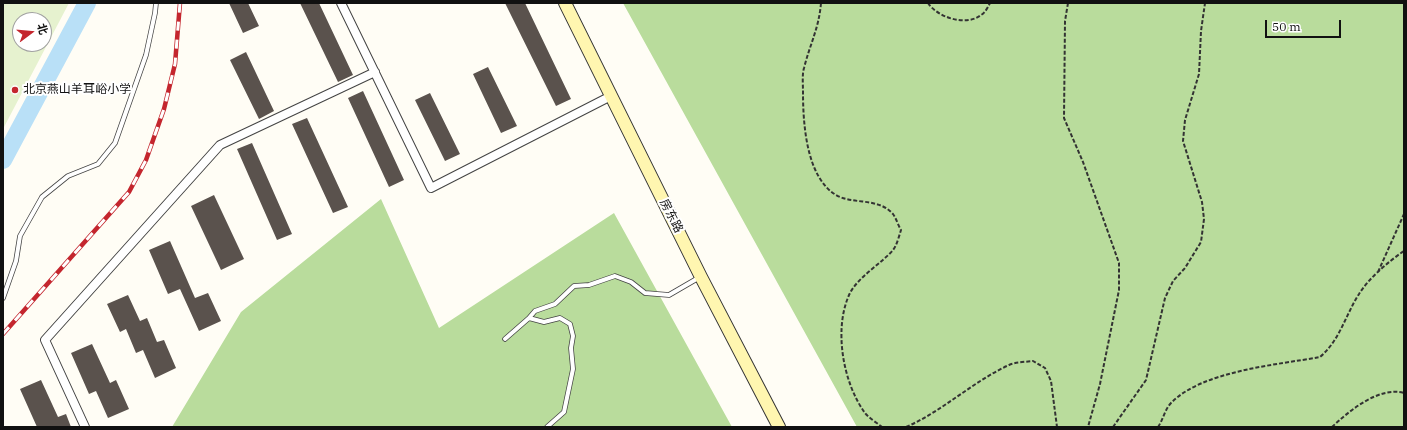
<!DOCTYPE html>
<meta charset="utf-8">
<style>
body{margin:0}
#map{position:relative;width:1407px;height:430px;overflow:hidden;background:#fffdf5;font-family:"IBM Plex Serif","Noto Sans SC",serif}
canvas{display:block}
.frame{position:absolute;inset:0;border:4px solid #111;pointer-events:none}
.north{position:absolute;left:12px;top:12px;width:40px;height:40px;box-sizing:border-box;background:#fff;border:1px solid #a0a0a0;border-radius:50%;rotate:74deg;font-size:11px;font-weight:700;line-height:16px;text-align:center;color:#111}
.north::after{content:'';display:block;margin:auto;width:14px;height:18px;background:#c4262e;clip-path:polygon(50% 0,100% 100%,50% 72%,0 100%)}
.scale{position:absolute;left:1265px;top:20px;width:76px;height:18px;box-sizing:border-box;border:2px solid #111;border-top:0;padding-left:5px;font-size:12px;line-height:14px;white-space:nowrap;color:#111;-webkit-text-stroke:3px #fff;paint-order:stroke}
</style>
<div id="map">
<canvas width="1407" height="430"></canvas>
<div class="frame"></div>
<div class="north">北</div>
<div class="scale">50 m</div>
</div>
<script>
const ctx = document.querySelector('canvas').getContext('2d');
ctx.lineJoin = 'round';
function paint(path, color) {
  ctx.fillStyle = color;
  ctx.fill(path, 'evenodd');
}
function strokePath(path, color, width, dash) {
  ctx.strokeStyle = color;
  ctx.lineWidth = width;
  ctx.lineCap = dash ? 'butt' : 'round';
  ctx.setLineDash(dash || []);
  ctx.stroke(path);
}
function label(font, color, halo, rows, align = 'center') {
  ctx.font = font + ' "IBM Plex Serif","Noto Sans SC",serif';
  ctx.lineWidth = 4;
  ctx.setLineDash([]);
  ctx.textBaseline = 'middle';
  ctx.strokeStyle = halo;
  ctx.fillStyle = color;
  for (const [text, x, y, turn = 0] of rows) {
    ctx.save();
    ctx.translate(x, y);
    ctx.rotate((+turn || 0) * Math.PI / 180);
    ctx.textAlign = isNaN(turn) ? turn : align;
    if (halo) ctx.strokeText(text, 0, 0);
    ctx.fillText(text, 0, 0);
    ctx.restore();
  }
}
const forest = new Path2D(`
 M623,3H1404V427H857Z
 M381,199L439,328L614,213L732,427H172L241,312Z`);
const pitch = new Path2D(`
 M3,3H69L3,129ZM20,20H44V44H20Z`);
const river = new Path2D(`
 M3,160L87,3`);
const building = new Path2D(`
 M229,3H248L259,26L243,33Z
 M300,3H319L353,75L338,82Z
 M505,3H525L571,99L556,106Z
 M246,52L274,111L259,119L230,60Z
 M488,67L517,126L501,133L473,74Z
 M363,91L404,180L389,187L348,98Z
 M430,93L460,154L445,161L415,100Z
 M307,118L348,207L333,213L292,124Z
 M252,143L292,234L277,240L237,149Z
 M214,195L244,259L221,270L191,206Z
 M170,241L195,298L208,293L221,321L199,331L180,289L168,294L149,250Z
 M128,295L140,321L147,318L157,342L164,340L176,368L155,378L143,350L136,353L126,329L120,332L107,304Z
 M92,344L110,383L116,380L129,409L108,418L96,391L89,394L71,353Z
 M41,380L58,417L66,414L71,427H37L20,389Z`);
const path = new Path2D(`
 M821,3C819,28 810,44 804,68C802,75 803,84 803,92C803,123 806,177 836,195C853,205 878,197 893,214C896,218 898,225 901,230C899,236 897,245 893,250C881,264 859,276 850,293C833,328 843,383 865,413C869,418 877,423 882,427
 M928,3C937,17 966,27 981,15C985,13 988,7 990,3
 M1068,3L1065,21L1064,118L1083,162L1119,263V290L1100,384L1088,427
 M1378,272L1404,214
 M906,427C943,411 972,382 1009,365C1016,362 1025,362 1033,361L1045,368L1051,381L1057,427
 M1113,427L1146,380L1165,298L1173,281L1185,268L1201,242L1204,219L1202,202L1183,141L1185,120L1199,74L1201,31L1205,3
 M1158,427C1163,420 1165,409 1171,403C1202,371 1276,365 1320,357C1340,340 1345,316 1359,294C1368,279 1389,261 1404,251
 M1332,427C1349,411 1379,386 1404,393`);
const lane = new Path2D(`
 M3,298L16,261L20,236L42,197L68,176L98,164L115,143L146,55L155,13L156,3
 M529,318L535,311L555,304L574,286L589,285L615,276L631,282L645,293L669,295L700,277
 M505,339L529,318L544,322L560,318L570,324L573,336L571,348L573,369L564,412L547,427`);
const street = new Path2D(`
 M341,3L431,188L611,96
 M85,427L45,340L220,145L375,72`);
const secondary = new Path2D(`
 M565,3L701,277L779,427`);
const rail = new Path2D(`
 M3,334L129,192L146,160L164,109L175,64L180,3`);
const markers = [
 [15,90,4,"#c4262e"]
];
const poiNames = [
 ["北京燕山羊耳峪小学",23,90]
];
const streetNames = [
 ["房东路",671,216,63]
];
paint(forest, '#b9dc9c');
paint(pitch, '#e6f2cf');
strokePath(river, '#b9e0f7', 18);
paint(building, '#5a524d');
strokePath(lane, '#444', 5.5);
strokePath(street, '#444', 10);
strokePath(secondary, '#333', 14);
strokePath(path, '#333', 2, [4, 2]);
strokePath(lane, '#fff', 4);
strokePath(street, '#fff', 8);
strokePath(secondary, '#fff6b0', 12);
strokePath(rail, '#c4262e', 4.5);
strokePath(rail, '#fff', 3, [9]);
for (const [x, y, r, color] of markers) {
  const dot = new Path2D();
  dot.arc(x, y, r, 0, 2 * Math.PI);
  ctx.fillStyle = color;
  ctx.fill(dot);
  strokePath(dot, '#fff', 1.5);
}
label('12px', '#111', '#fff', poiNames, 'left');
label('12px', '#111', '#fff', streetNames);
</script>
